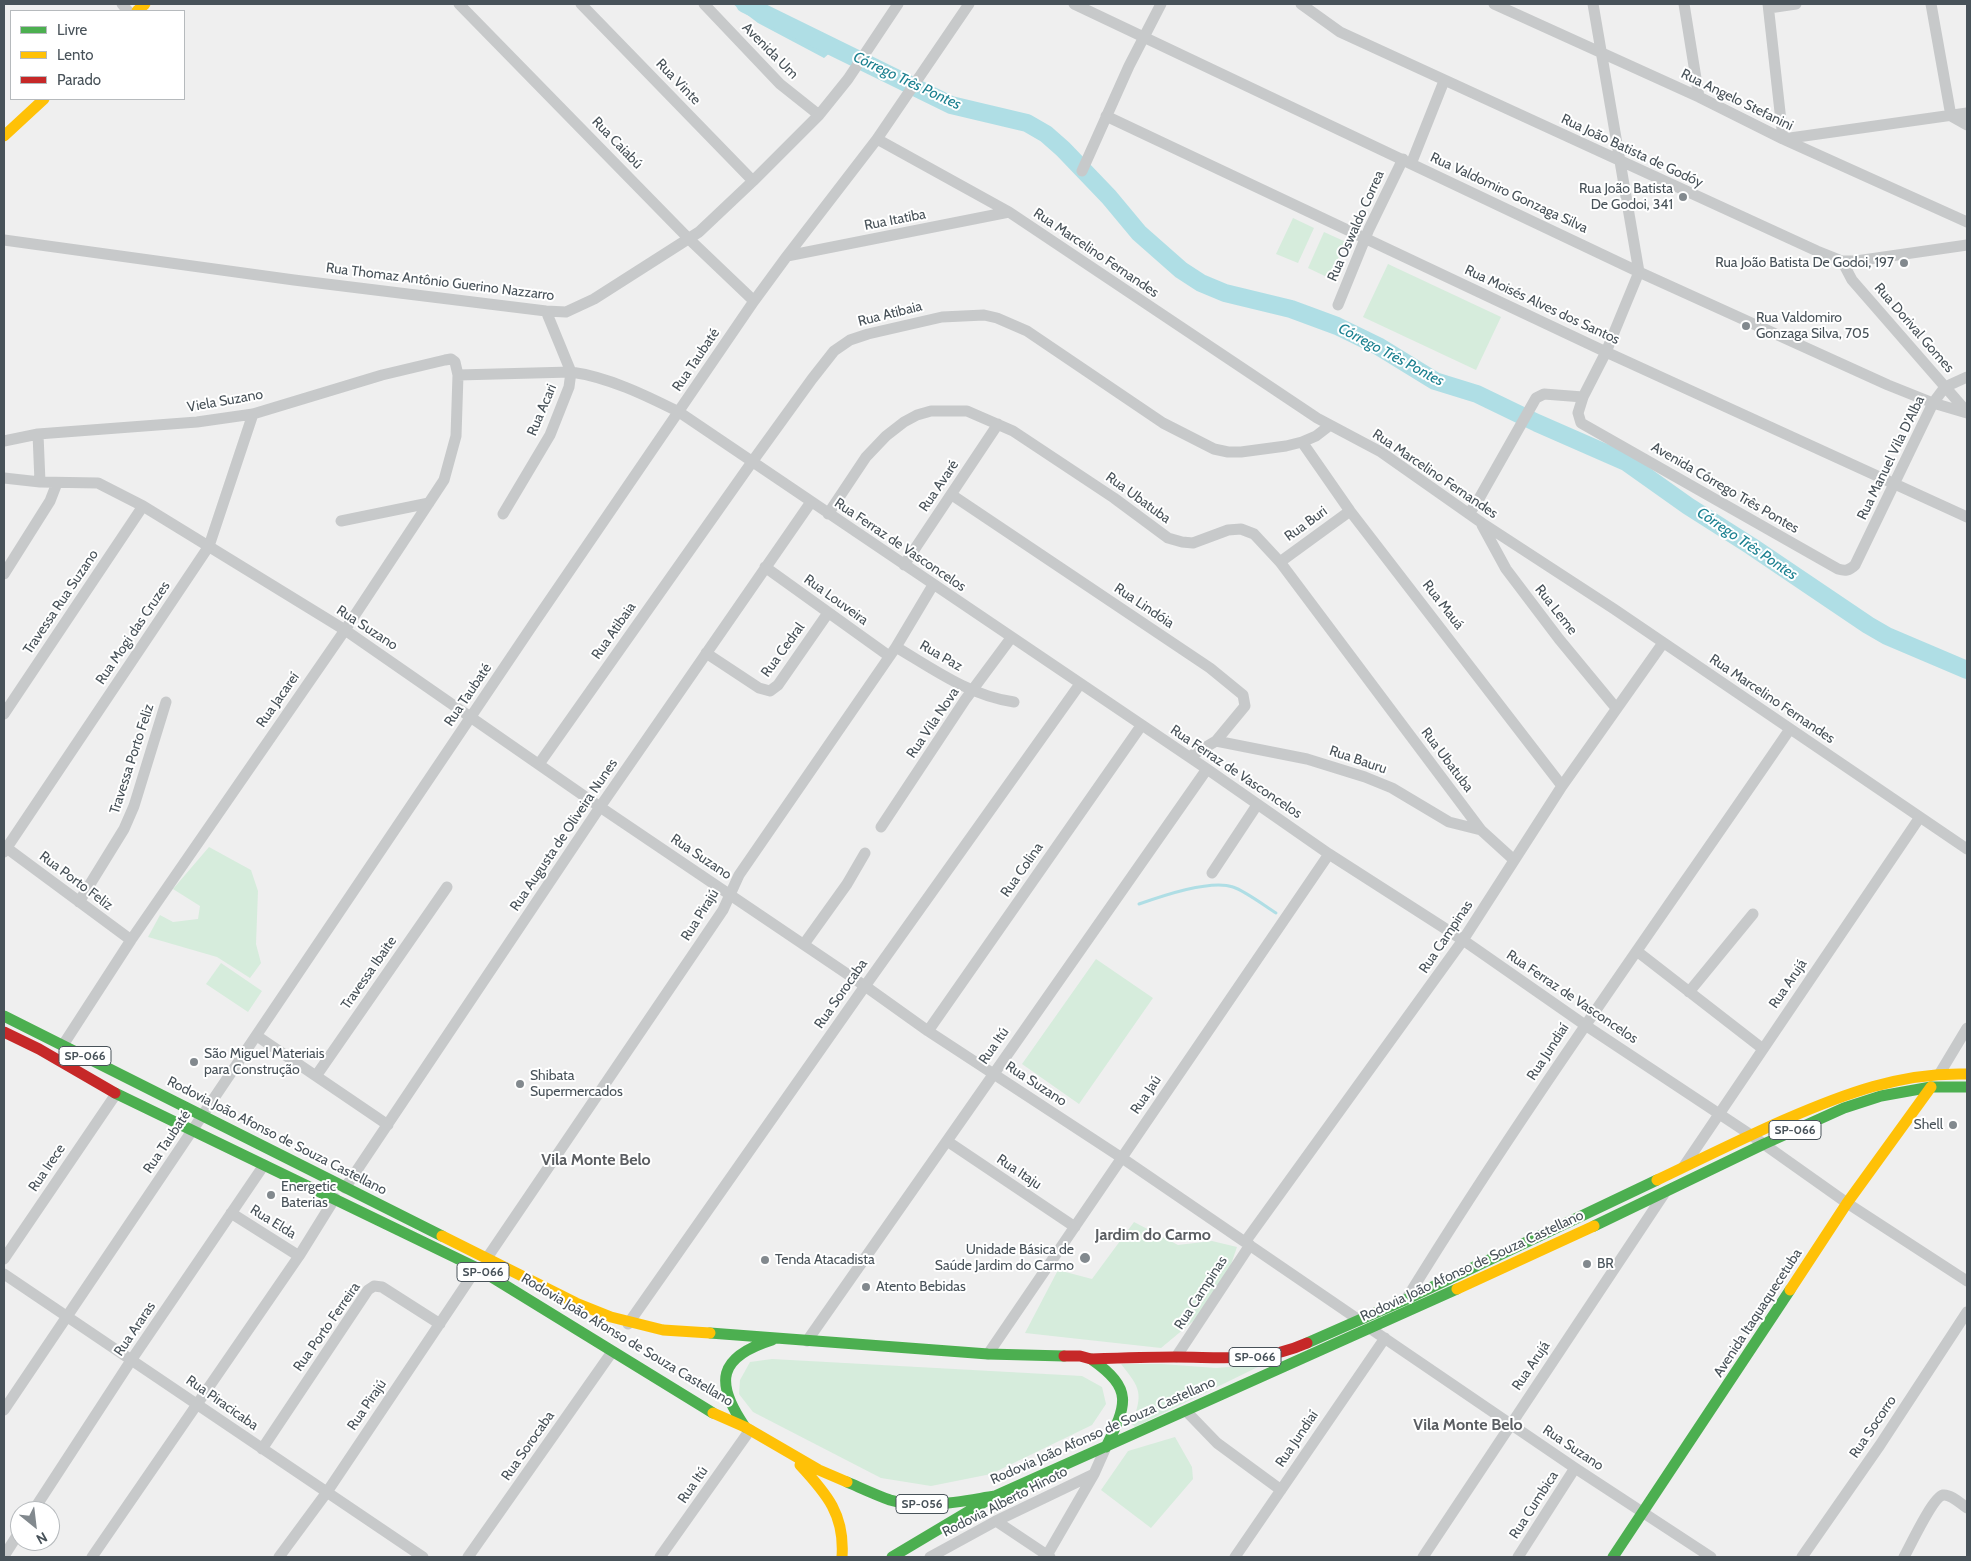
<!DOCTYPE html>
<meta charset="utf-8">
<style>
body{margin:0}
#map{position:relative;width:1971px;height:1561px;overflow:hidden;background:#efefef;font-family:Cabin,sans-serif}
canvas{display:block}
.frame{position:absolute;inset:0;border:5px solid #485259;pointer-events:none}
.legend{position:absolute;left:10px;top:10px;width:175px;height:90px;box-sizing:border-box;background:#fff;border:1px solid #b6babd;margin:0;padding:6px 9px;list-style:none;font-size:15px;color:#485259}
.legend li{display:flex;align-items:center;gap:10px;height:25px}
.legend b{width:25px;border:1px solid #b6babd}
.north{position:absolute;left:10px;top:1501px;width:50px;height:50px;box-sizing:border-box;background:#fff;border:1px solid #b6babd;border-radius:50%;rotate:151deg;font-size:14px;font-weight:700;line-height:20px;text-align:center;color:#485259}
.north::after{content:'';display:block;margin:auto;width:18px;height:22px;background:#82898e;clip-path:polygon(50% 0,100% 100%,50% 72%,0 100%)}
</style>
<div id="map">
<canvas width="1971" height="1561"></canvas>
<div class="frame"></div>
<ul class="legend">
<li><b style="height:6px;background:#4caf50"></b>Livre</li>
<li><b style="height:6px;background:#ffc107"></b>Lento</li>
<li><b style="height:6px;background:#c62828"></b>Parado</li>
</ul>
<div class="north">N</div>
</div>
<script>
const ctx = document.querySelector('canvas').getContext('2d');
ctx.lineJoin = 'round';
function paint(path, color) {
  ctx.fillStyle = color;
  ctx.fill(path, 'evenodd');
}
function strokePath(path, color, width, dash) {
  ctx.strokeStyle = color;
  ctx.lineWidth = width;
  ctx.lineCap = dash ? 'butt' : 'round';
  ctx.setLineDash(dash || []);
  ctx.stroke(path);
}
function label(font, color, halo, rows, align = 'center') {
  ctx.font = font + ' Cabin,sans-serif';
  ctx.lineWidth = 4;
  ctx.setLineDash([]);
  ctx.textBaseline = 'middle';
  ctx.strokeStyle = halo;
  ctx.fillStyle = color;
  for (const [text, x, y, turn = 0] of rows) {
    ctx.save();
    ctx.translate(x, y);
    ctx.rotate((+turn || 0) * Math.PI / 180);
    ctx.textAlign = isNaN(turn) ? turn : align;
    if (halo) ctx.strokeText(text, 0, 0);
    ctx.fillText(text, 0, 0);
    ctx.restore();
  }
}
const green = new Path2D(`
 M1293,218L1314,228L1298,263L1276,254Z
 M1324,232L1346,242L1329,278L1308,268Z
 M1388,264L1501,317L1476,370L1363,317Z
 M209,847L251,870L258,891L256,944L261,963L250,978L217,957L148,937L160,915L173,922L198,919L200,906L173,889Z
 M1096,959L1153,998L1079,1104L1022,1064Z
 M221,963L262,991L248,1012L206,984Z
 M1134,1222L1178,1245L1212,1241L1237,1247L1226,1279L1203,1313L1161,1348L1025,1333L1058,1270L1092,1279Z
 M772,1359L1082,1376L1102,1387L1106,1404L1092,1425L991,1474L931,1486L881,1478L753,1412L739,1394L740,1380L750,1362Z
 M1121,1364H1162L1216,1368L1264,1364L1135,1427L1132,1424C1143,1393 1141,1389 1121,1364Z
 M1175,1437L1192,1467L1193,1479L1151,1528L1101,1490L1128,1451Z`);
const water = new Path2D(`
 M733,4H740L761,19L832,51L824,58L758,23Z`);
const stream = new Path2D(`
 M1139,904C1162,896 1211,879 1233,887C1245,891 1265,906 1276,913`);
const river = new Path2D(`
 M745,4L951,105L1027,123L1046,134L1063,149L1109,197L1139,233L1181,270L1201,283L1225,293L1291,309L1337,326L1378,346L1435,381L1477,394L1537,423L1626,462L1688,506L1751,546L1868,625L1887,636L1967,670`);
const street = new Path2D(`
 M122,4L128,11
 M459,4L689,239L754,301
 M581,4L753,181
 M704,4L780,84L819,115
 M1074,4L1639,272L1888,385L1933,403L1967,413
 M1301,4L1340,32L1817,251L1842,261H1856L1967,245
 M1494,4L1699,97L1783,139L1967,222
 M1593,4L1639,272L1606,352L1583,397L1578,413L1581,423L1838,569C1845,571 1849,571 1855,565L1933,403L1945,387L1967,377
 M1684,4L1699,97
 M1768,4L1783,139L1967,113
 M1931,4L1951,116
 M1769,8L1796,4
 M1106,116L1606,352L1967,517
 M1951,116L1967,125
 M877,139L1009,212L1317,418L1381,452L1482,523L1614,609L1967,849
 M1411,164L1444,81
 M1082,171L1129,66L1161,4
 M4,240L294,280L546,311L566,312L594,299L699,232L753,181L819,115L848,79L898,4
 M787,256L1009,212
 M1842,261L1852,280L1967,412
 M1338,305L1369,229L1403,159
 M458,375L571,372C608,377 645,395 679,412L1207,769L1329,854L1463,940L1585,1025L1751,1135L1847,1203L1967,1281
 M38,434L40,482
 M4,441L38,434L197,422L253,414L382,375L445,360L451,359L455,362L458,375L456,436L444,480L345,630L131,940L63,1045
 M1302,442L1350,511L1562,786
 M4,478L40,482L98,483L143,506L345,630L600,807L865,986L928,1031L1122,1158L1359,1320
 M952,495L1210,668L1243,695L1245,706L1216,741L1189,757
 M1469,513L1476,504L1536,398L1544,394L1583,397
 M503,514L550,435L569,387L571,372L546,311
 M828,514L866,457L886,436L904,422L917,415L931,411H967L1013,431L1114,498L1168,538L1182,542L1193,543L1228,530L1241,529L1254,534L1280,562L1481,830L1514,860
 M341,521L429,503
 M1482,525L1506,569L1559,639L1616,708
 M1280,562L1350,511
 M904,565L998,424
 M765,567L889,656
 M4,574L50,501L57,483
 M896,647C933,669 970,696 1014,702
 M706,653L759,688L770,691L778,685L828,613
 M4,714L143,506
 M1216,741L1307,759L1365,777L1392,788L1449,822L1481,830
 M539,764L752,462L812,379L834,351L850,340L868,334L942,317L984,315L997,318L1027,331L1163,423L1214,449L1228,452H1241L1286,446L1302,442L1316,436L1329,426
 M881,827L965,700L1011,638
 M4,846L131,940
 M4,852L209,546L253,414
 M1212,873L1257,805
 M79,902L124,829L134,806L166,702
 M804,944L847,884L865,853
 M1638,952L1763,1049
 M1689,992L1753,914
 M928,1031L1141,726
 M257,1036L388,1125
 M1940,1073L1967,1028
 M316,1076L447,887
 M947,1141L1075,1227
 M1684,1166L1920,817
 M345,1188L600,807L811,502
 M231,1213L299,1256
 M1245,1242L1463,940L1562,786L1663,643
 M487,1258L723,910L739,875L896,647L933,585
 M4,1259L116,1094
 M4,1274L423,1557
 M1407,1298C1527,1103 1661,918 1790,729
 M628,1324L865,986L1080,684
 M1371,1329L1575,1468L1711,1557
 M807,1341L1207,769
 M988,1354L1329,854
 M1176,1357L1250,1245
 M4,1410L534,623L754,301L787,256L877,139L969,4
 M1187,1412L1217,1443L1281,1490
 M262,1449L368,1290L374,1286L382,1287L440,1324
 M33,1511L132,1359L264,1165
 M996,1521L1050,1557
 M4,1556L20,1531
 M92,1557L299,1256L335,1198
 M279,1557L327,1492L477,1268
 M468,1557L612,1352
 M660,1557L750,1430
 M930,1557L996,1521L1094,1474
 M1046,1557L1094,1474L1106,1447
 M1235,1557L1385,1338
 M1423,1557L1664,1194
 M1518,1557L1575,1468
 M1802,1557L1880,1445L1967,1312
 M1904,1557C1910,1546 1933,1497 1943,1495C1951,1494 1961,1504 1967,1508`);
const fast = new Path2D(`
 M4,1016L442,1236
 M115,1093L477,1268L713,1413
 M1594,1226L1764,1144L1844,1108L1881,1096L1931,1087H1967
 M710,1333L988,1354L1064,1356
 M1307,1343L1407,1299L1657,1180
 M1091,1359C1134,1389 1127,1404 1106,1447
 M745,1427C714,1382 718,1357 772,1340
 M847,1482C861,1488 876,1495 890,1500C923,1510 962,1501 995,1496L1457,1289
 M892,1557L986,1501
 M1613,1557L1790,1290`);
const slow = new Path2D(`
 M137,11L145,4
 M4,136L44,99
 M1657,1180C1699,1160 1741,1139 1784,1120C1844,1094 1901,1072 1967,1074
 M442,1236L576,1303L611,1317L663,1330L710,1333
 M1457,1289L1594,1226
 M1790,1290L1847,1203L1931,1087
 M713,1413L745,1427L819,1470L847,1482
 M800,1465C827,1494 845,1515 842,1557`);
const jam = new Path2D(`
 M4,1032L39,1049L115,1093
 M1064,1356H1080L1091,1359C1119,1358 1147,1357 1175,1357C1223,1357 1262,1363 1307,1343`);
const markers = [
 [1683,197,5,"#82898e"],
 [1904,263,5,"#82898e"],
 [1746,326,5,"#82898e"],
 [194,1062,5,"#82898e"],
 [520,1084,5,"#82898e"],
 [1953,1125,5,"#82898e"],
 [271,1195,5,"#82898e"],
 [1085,1258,6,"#82898e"],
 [765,1260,5,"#82898e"],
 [1587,1264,5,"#82898e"],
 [866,1287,5,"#82898e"]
];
const shields = [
 [85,1056,52],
 [1795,1130,52],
 [483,1272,52],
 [1255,1357,52],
 [922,1504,52]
];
const shieldNames = [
 ["SP-066",85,1056],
 ["SP-066",1795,1130],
 ["SP-066",483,1272],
 ["SP-066",1255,1357],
 ["SP-056",922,1504]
];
const streetNames = [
 ["Avenida Um",770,51,45],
 ["Rua Vinte",678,82,46],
 ["Rua Angelo Stefanini",1737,100,26],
 ["Rua Caiabú",617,143,46],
 ["Rua João Batista de Godóy",1632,151,25],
 ["Rua Valdomiro Gonzaga Silva",1509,193,25],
 ["Rua Itatiba",895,220,-11],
 ["Rua Oswaldo Correa",1356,226,-66],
 ["Rua Marcelino Fernandes",1096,253,34],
 ["Rua Thomaz Antônio Guerino Nazzarro",440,282,7],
 ["Rua Moisés Alves dos Santos",1542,305,25],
 ["Rua Atibaia",890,314,-14],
 ["Rua Dorival Gomes",1914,328,49],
 ["Rua Taubaté",696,360,-56],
 ["Viela Suzano",225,401,-10],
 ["Rua Acari",542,410,-67],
 ["Rua Manuel Vila D'Alba",1891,458,-64],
 ["Rua Marcelino Fernandes",1435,474,34],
 ["Rua Avaré",939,486,-56],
 ["Avenida Córrego Três Pontes",1725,488,30],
 ["Rua Ubatuba",1138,498,36],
 ["Rua Buri",1306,524,-36],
 ["Rua Ferraz de Vasconcelos",900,545,34],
 ["Rua Louveira",836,600,36],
 ["Travessa Rua Suzano",61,602,-56],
 ["Rua Mauá",1443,605,52],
 ["Rua Lindóia",1144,606,34],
 ["Rua Leme",1556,610,52],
 ["Rua Suzano",367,628,33],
 ["Rua Atibaia",614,631,-55],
 ["Rua Mogi das Cruzes",133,633,-56],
 ["Rua Cedral",783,650,-54],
 ["Rua Paz",941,656,30],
 ["Rua Taubaté",468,695,-56],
 ["Rua Marcelino Fernandes",1772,699,34],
 ["Rua Jacareí",278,700,-55],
 ["Rua Vila Nova",933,723,-56],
 ["Travessa Porto Feliz",132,759,-72],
 ["Rua Bauru",1358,760,19],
 ["Rua Ubatuba",1447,760,53],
 ["Rua Ferraz de Vasconcelos",1236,772,34],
 ["Rua Augusta de Oliveira Nunes",564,835,-56],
 ["Rua Suzano",701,857,34],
 ["Rua Colina",1022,870,-55],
 ["Rua Porto Feliz",76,881,37],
 ["Rua Pirajú",700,915,-58],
 ["Rua Campinas",1446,937,-56],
 ["Travessa Ibaite",369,973,-55],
 ["Rua Arujá",1788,984,-56],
 ["Rua Sorocaba",841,994,-55],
 ["Rua Ferraz de Vasconcelos",1572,997,34],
 ["Rua Itú",994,1046,-55],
 ["Rua Jundiaí",1548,1052,-57],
 ["Rua Suzano",1036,1084,33],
 ["Rua Jaú",1146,1095,-56],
 ["Rodovia João Afonso de Souza Castellano",277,1136,27],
 ["Rua Taubaté",167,1142,-56],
 ["Rua Irece",47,1168,-56],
 ["Rua Itaju",1019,1172,34],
 ["Rua Elda",273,1222,32],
 ["Rodovia João Afonso de Souza Castellano",1472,1266,-25],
 ["Rua Campinas",1201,1293,-57],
 ["Avenida Itaquaquecetuba",1758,1313,-57],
 ["Rua Porto Ferreira",327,1327,-55],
 ["Rua Araras",135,1329,-56],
 ["Rodovia João Afonso de Souza Castellano",627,1340,31],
 ["Rua Arujá",1531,1366,-56],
 ["Rua Piracicaba",222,1403,35],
 ["Rua Pirajú",367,1405,-56],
 ["Rua Socorro",1873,1427,-56],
 ["Rodovia João Afonso de Souza Castellano",1103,1431,-24],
 ["Rua Jundiaí",1297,1439,-56],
 ["Rua Sorocaba",528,1446,-55],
 ["Rua Suzano",1573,1448,34],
 ["Rua Itú",693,1485,-55],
 ["Rodovia Alberto Hinoto",1005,1502,-27],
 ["Rua Cumbica",1534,1505,-57]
];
const poiNames = [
 ["Rua João Batista",1673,189,"right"],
 ["De Godoi, 341",1673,205,"right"],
 ["Rua João Batista De Godoi, 197",1894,263,"right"],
 ["Rua Valdomiro",1756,318],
 ["Gonzaga Silva, 705",1756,334],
 ["São Miguel Materiais",204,1054],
 ["para Construção",204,1070],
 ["Shibata",530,1076],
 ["Supermercados",530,1092],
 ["Shell",1943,1125,"right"],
 ["Energetic",281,1187],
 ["Baterias",281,1203],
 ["Unidade Básica de",1074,1250,"right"],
 ["Saúde Jardim do Carmo",1074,1266,"right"],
 ["Tenda Atacadista",775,1260],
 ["BR",1597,1264],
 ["Atento Bebidas",876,1287]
];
const waterNames = [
 ["Córrego Três Pontes",907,81,25],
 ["Córrego Três Pontes",1391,355,28],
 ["Córrego Três Pontes",1747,544,34]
];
const quarterNames = [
 ["Vila Monte Belo",596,1160],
 ["Jardim do Carmo",1153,1235],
 ["Vila Monte Belo",1468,1425]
];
paint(green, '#d6ecdc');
paint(water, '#afdee5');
strokePath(stream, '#afdee5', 3);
strokePath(river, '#afdee5', 18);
strokePath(street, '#c7c9ca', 11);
strokePath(fast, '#4caf50', 11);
strokePath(slow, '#ffc107', 11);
strokePath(jam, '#c62828', 11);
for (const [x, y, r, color] of markers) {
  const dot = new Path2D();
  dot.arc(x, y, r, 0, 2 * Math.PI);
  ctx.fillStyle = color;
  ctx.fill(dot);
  strokePath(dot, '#fff', 2);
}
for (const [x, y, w] of shields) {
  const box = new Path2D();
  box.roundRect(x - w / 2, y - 9.5, w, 19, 4);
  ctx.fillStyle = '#fff';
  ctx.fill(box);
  strokePath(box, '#485259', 1);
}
label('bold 12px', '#485259', null, shieldNames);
label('14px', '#485259', '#fff', streetNames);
label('14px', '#485259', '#fff', poiNames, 'left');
label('italic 15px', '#1b8090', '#fff', waterNames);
label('bold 16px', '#5b5e62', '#fff', quarterNames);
</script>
